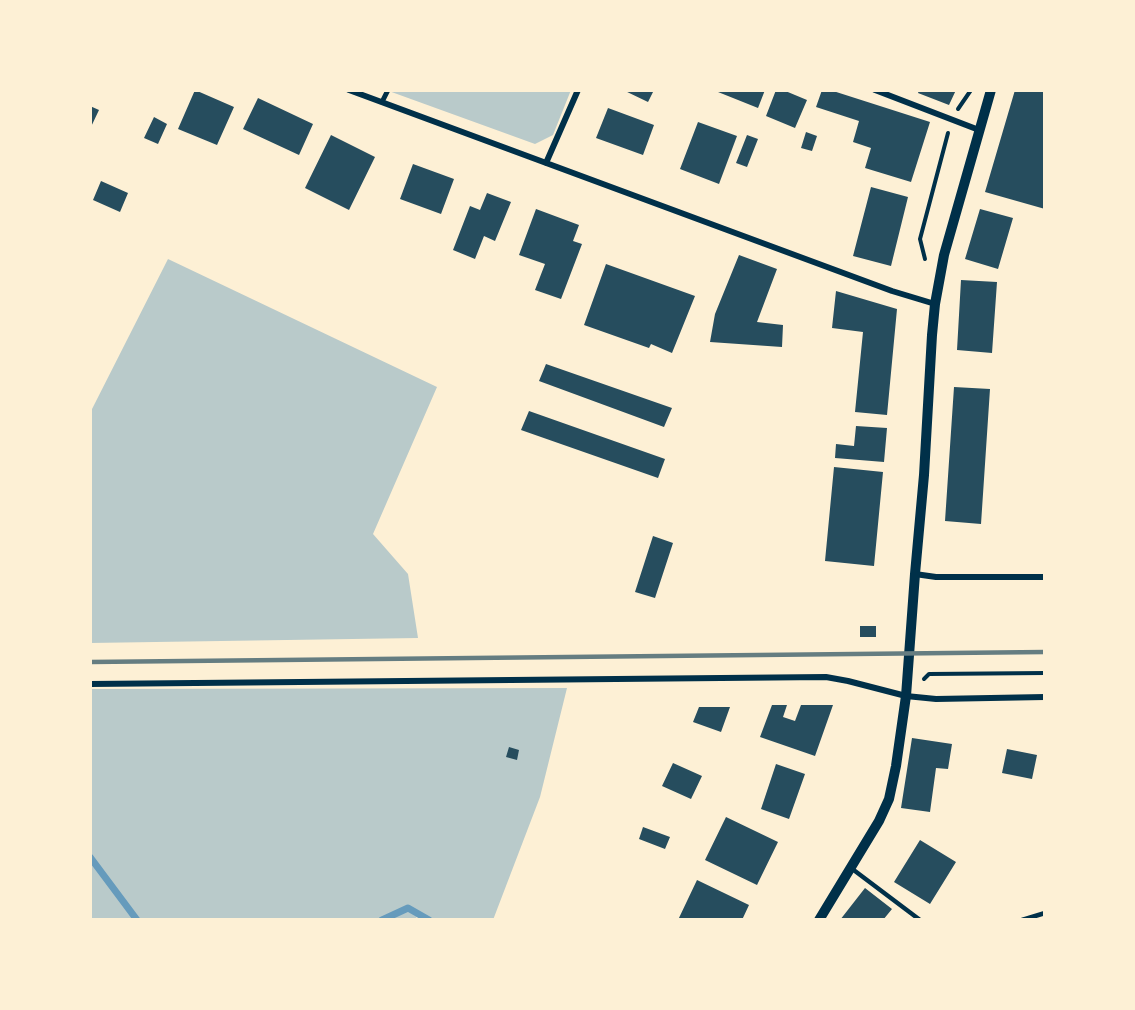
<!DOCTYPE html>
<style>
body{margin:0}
#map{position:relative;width:1135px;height:1010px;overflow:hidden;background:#fdf0d5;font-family:Rubik,sans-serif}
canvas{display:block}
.frame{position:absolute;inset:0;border:92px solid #fdf0d5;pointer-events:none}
</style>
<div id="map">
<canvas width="1135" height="1010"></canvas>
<div class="frame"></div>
</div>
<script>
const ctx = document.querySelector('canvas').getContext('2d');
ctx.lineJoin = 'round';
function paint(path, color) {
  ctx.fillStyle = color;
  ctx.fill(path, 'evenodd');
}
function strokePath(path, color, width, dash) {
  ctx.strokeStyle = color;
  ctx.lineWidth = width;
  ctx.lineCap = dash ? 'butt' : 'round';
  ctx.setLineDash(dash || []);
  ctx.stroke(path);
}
const green = new Path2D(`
 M386,90H571L553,135L535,144Z
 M168,259L437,387L373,534L408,574L418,638L90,643V413Z
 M567,688L540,797L493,920H420L417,917L414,920H90V689Z`);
const stream = new Path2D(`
 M90,857L137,920
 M382,920L408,908L429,920`);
const building = new Path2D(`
 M195,90L234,107L217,145L178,129Z
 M623,90H654L648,102Z
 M713,90H765L758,108Z
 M776,90H783L807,100L795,128L766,116Z
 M822,90H830L930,122L911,182L865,168L871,148L853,142L859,121L816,107Z
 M919,90H956L949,105L918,93Z
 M1015,90H1045V209L985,192Z
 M258,98L313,124L299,155L243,129Z
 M90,106L99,110L90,129Z
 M608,108L654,125L643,155L596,138Z
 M154,117L167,124L158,144L144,138Z
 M698,122L737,136L719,184L680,169Z
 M806,132L817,136L812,151L801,148Z
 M331,135L375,157L349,210L305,188Z
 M747,135L758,139L747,167L736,163Z
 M413,164L454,179L441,214L400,199Z
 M101,181L128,193L120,212L93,200Z
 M871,187L908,197L891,266L853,256Z
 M487,193L511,202L495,241L484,236L475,259L453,250L470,206L480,210Z
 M536,209L579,225L573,241L582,244L561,299L535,290L545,264L519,255Z
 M980,209L1013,218L998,269L965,259Z
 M739,255L777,269L757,322L783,325L782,347L710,342L715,314Z
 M606,264L695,296L672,353L651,344L649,348L584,325Z
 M961,280L997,282L992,353L957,350Z
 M836,291L897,309L887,415L855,412L863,332L832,328Z
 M546,364L672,408L664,427L539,381Z
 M954,387L990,389L981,524L945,521Z
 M529,411L665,459L658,478L521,430Z
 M856,426L887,428L884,462L835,458L836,444L854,446Z
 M834,467L883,472L874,566L825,561Z
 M653,536L673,543L655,598L635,592Z
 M860,626H876V637H860Z
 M772,705H787L783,717L795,721L801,705H833L815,756L760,737Z
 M699,707H730L721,732L693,722Z
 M912,738L952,744L948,769L936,768L930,812L901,808Z
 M509,747L519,750L517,760L506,757Z
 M1007,749L1037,755L1032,779L1002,773Z
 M673,763L702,776L691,799L662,786Z
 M776,764L805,774L789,819L761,809Z
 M726,817L778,842L757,885L705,860Z
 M643,827L670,837L665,849L639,839Z
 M920,840L956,862L930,904L894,882Z
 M697,880L749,905L742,920H678Z
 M865,888L892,909L883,920H840Z`);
const path = new Path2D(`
 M958,109L971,90
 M925,259L920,239L948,133
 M924,679L929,674L1045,673`);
const service = new Path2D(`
 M851,868L920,920
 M1022,920L1045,913`);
const pedestrian = new Path2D(`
 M382,102L388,90`);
const minor = new Path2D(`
 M349,90L892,291L935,304
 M875,90L979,130
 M546,163L578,90
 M915,574L936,577H1045
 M90,684L826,677L848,681L906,696L936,699L1045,697`);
const tertiary = new Path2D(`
 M819,920L879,821L889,799L896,766L906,696L915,574L924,475L932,335L935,304L944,255L991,90`);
const rail = new Path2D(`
 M90,662L1045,652`);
paint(green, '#b9caca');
strokePath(stream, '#669bbc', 7);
paint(building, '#264d5e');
strokePath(path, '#003049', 4);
strokePath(service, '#003049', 4.5);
strokePath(pedestrian, '#003049', 5);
strokePath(minor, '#003049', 6);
strokePath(tertiary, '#003049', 10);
strokePath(rail, '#657d81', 4.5);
</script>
